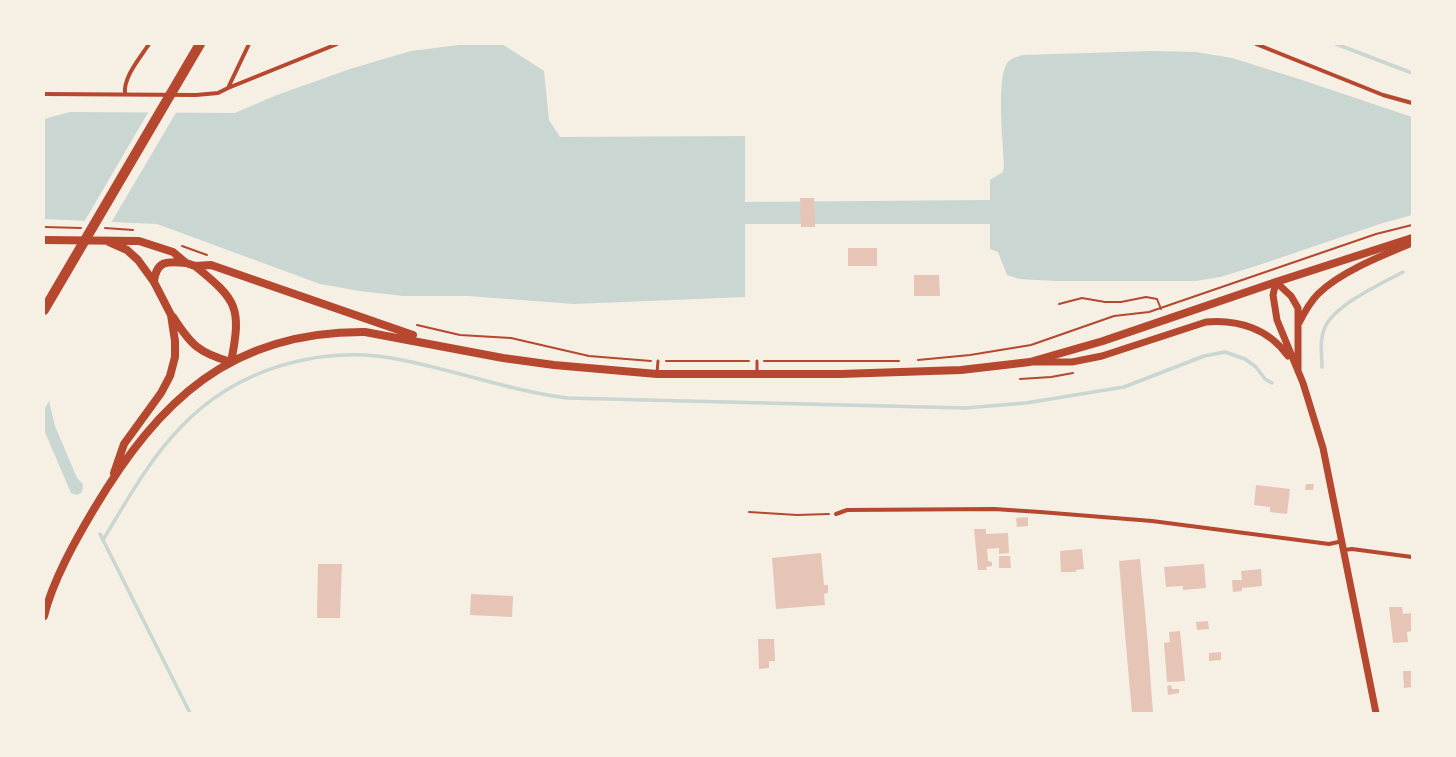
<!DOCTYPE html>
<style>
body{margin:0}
#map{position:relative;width:1456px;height:757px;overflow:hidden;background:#f6efe4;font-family:Poppins,sans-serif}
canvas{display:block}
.frame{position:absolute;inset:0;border:45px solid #f6efe4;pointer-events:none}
</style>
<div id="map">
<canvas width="1456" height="757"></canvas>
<div class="frame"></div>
</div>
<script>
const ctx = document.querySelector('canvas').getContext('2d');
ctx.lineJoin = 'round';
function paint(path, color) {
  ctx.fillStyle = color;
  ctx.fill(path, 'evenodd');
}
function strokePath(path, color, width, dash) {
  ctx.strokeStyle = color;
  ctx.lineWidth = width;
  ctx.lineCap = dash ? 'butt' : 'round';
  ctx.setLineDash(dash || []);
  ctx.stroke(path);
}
const water = new Path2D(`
 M467,44H502L544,71L549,120L560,137L745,136V202L990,200V180L1003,172L1004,164C1003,143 996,76 1008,62C1011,58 1018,57 1022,55L1153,51L1196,52L1232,58L1299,79L1412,117V215L1380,224L1253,267L1220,277L1196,281H1056L1019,279L1007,275L998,252L990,249V224H745V297L574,304L468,296H404L360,291L320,284L157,224L44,219V119L70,112L235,113L277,95L350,69L411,51Z
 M49,401L55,426L77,478L83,484L82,492L77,495L71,493L44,430V410Z`);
const pier = new Path2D(`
 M149,111H177L111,223L84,222Z`);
const stream = new Path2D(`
 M1336,44L1412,73
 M1322,367C1322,353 1319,340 1325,327C1335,305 1382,283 1403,272
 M100,534L190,713
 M103,540C126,502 149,460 180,428C236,368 323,343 402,360C458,371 511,391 567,398L965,408L1026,403L1124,387L1204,356L1225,352L1245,359L1256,367L1265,379L1272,383`);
const building = new Path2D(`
 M800,198H814L815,227H801Z
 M848,248H877V266H848Z
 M914,275H939L940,296H914Z
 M1306,484H1314L1313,490H1305Z
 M1256,485L1290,489L1287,514L1270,512V507L1254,505Z
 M1028,517V526L1017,527L1016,518Z
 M974,529H986V534L1008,533L1009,553L999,554V548L987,549L988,561L992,562V566L986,567L987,570H978Z
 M1082,549L1084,569L1076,570V572H1061L1060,551Z
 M821,553L824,585H828V593L824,594L825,605L776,609L772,558Z
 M999,556H1010L1011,568H999Z
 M1140,559L1147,633L1153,713H1132L1125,634L1119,561Z
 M318,564H342L340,618H317Z
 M1204,564L1206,588L1183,590V586L1166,587L1164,567Z
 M1261,569L1262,586L1242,588V591L1233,592L1232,580H1242L1241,571Z
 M471,594L513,596L512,617L470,615Z
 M1389,607H1402L1403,614L1412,613V631L1407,632L1408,642L1393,643Z
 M1208,621L1209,629L1197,630L1196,622Z
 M1180,631L1185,681L1167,682L1164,643L1170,642L1169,632Z
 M758,639H774L775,661H769V668L759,669Z
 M1221,652V660L1209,661V653Z
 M1403,671H1412V687L1404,688Z
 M1171,685L1172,689H1179V693L1168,695L1167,686Z`);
const path = new Path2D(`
 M44,227L81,228
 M105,228L133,230
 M182,246L207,255
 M1059,304L1082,298L1105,302H1121L1146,297L1157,299L1161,309
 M417,325L460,335L511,338L589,356L651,361
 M918,360L970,355L1031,345L1114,316L1149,312L1376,234L1412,225
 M666,361H749
 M764,361H899
 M1020,379L1051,377L1073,373
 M749,512L797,515L829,514`);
const service = new Path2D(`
 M757,361V373
 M657,373L658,361`);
const minor = new Path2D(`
 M1256,44L1383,95L1412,103
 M228,88L337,44
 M44,94L196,95L218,93L228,88L249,44
 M125,94C123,77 140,58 149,44
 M836,514L847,510L994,509L1040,512L1152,521L1329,544L1343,541
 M1344,550L1352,549L1412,557`);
const tertiary = new Path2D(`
 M1299,323C1304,313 1310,302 1318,294C1340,272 1383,255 1412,243
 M1034,362H1072L1102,356L1206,322C1238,319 1269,329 1288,356
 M1298,371V308L1291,296L1276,282L1273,295L1277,320L1303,383L1323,448L1376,713`);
const secondary = new Path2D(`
 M44,240L139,241L173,252L186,263L195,266L211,265L413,335
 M109,242L127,250L138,260L154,282L171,315L175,341V357L170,376L161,393L124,444L114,473
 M195,266C237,300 242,307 231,362
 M154,282C156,260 168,261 186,263
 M173,317C191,345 199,353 231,362
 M44,616C53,580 75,541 94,509C159,400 231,331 365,332L503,358L554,365L657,374H840L961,370L1030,362L1103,341L1276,282L1412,238`);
const primary = new Path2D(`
 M44,310L200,44`);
paint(water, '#c9d6d2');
paint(pier, '#f6efe4');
strokePath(stream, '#c9d6d2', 3.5);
paint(building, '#e6c5b7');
strokePath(path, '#b5482f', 2);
strokePath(service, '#b5482f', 3);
strokePath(minor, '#b5482f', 4);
strokePath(tertiary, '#b5482f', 7);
strokePath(secondary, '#b5482f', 8);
strokePath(primary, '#b5482f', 10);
</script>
